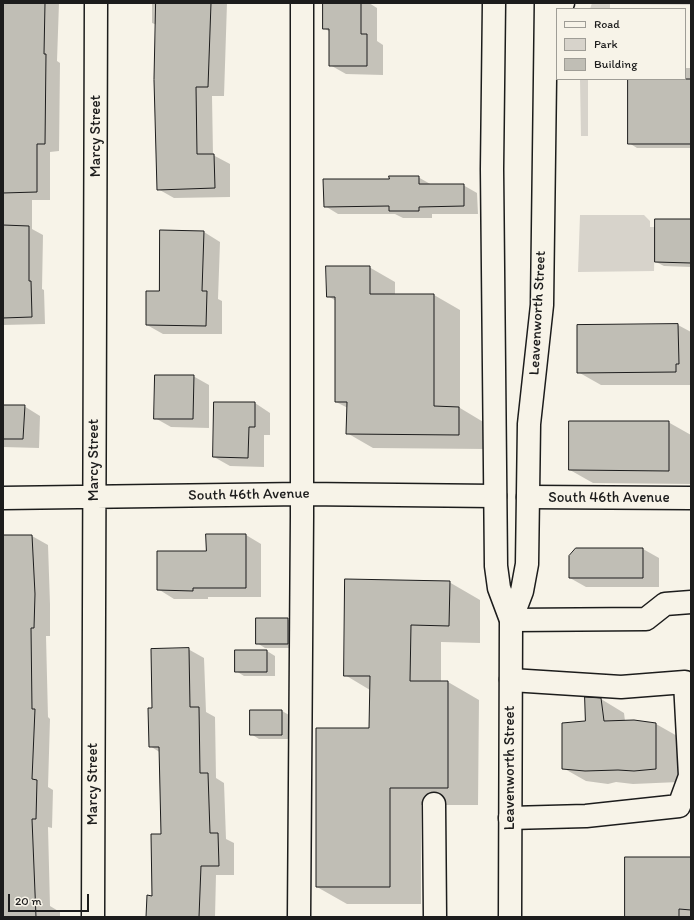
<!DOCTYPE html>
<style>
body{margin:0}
#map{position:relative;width:694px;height:920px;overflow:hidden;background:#f7f3e8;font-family:Itim,sans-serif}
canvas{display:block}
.frame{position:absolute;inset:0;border:4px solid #1c1c1c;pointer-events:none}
.legend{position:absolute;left:556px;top:8px;width:130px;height:72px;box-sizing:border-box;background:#f7f3e8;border:1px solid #9f9d96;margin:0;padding:5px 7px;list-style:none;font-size:12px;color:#1c1c1c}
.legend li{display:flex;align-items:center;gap:8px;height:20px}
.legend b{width:20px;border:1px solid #9f9d96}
.scale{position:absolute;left:8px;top:894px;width:81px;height:18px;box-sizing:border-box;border:2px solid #1c1c1c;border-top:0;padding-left:5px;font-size:12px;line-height:14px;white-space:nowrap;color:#1c1c1c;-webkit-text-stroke:3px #f7f3e8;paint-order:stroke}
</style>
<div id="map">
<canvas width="694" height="920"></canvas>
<div class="frame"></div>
<ul class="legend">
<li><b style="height:5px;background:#f7f3e8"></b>Road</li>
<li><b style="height:11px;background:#d7d3cb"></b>Park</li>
<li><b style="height:11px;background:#c0beb5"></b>Building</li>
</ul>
<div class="scale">20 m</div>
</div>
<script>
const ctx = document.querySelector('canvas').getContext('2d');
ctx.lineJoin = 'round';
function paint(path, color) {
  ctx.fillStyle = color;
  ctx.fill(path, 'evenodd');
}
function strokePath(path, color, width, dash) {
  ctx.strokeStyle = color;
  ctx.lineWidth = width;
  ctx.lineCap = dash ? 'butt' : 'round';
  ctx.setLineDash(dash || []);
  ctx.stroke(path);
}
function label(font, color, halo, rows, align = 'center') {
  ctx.font = font + ' Itim,sans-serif';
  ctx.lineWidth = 3;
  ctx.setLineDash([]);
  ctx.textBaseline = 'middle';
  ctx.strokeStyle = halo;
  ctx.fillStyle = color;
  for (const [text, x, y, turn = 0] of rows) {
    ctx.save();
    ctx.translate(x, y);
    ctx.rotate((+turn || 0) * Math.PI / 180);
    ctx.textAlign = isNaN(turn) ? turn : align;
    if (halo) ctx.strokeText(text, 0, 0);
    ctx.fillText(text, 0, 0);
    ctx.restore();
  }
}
const green = new Path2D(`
 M592,3H691V5L610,4V9H590Z
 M580,79H588V136H581Z
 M580,215H644L650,221V227H655L654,271L578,272Z`);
const shadow = new Path2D(`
 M3,3H59L57,61L60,63L59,151L50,152V200H32V229L43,235L42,289L44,290L45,324L3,325Z
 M152,3H227L224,96H212L213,155L230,164V197L174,198L158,189L157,25L152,23Z
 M324,3H369L377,8V41L383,45V75L346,74L330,65V32L324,28Z
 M685,68H691V148H637L629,143V79H685Z
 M418,177L432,185H463L477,193L478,214H432V218H403L395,214H338L325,206Z
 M691,220V267L664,266L656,262Z
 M161,231L204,232L220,242L218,299L222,301V334H163L147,325L160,292Z
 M369,267L395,282V295H434L460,310V408L485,423V449L373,448L347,433L348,408L336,402V301L328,296Z
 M678,325L691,332V385H601L578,372V326Z
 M193,376L209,385V428L171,427L155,418Z
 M255,403L270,413V435H264V467L230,466L214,457Z
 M3,406H24L40,416L39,448L3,447Z
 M668,422L691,435V484L593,483L570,470Z
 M246,535L261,544V597H208V599H174L158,589L207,552Z
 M3,536H32L48,545L50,604V636H46L48,717L50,719L48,787L53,790L52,828L48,827L50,906L60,912V917H3Z
 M576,549H643L659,558V587H586L570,578Z
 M449,582L480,600V643L441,642V682H448L479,700L478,805H421V904H347L317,887L370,729V690L345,675Z
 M287,619L295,624V648H265L257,643Z
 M188,649L204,658L206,712L215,717L216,778L224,783L226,839L234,843V875H216L215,917H147L153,897L162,835L161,753L150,746L153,709Z
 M267,651L275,656V676H244L236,671Z
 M601,699L624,713L625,721L656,724L679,737V782L633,784L616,782L608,784L586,781L563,768L586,722Z
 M282,711L289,715V739H259L251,734Z
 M691,858V917H626Z`);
const building = new Path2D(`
 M3,3H45L44,54H46L45,144H37V192L3,193Z
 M156,3H211L208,87H196L197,154H214L215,188L157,190L154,80Z
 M323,3H361V34H367V66H329V29H323Z
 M628,79H691V144H628Z
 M389,176H419V184H464V206L419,207V211H389V206L324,207L323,179H389Z
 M655,219H691V263L655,262Z
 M3,225L29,226V281H31L32,317L3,318Z
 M160,230L204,231L202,291H207L206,326L146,325V291H159Z
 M326,266H370V294H434V406L459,407V435L346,434L347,402H335V297H327Z
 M678,324L679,364H676V372L577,373V325Z
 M155,375H194L193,419H154Z
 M214,402H255V427H249L248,458L213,457Z
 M3,405H25L23,439H3Z
 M569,421H669V471L569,470Z
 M206,534H246V588H193V591L157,590V551H206Z
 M3,535H32L35,594L34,628H31L32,709H35L32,779L37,780L36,819H32L36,917H3Z
 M576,548H643V578H569V556Z
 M345,579L450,581L449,626L411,625L410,681H448V788H390V887H316V728H369L370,676H344Z
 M256,618H288V644H256Z
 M189,648L190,707H199L200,773H208L210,833H218L219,866H201L199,917H146L147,895L152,896L151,834H161L159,747H149L148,708H152L151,649Z
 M235,650H267V672H235Z
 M585,697L601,698L604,721L634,720L656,723V769L634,771L618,770L585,771L562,769V723L585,721Z
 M250,710H282V735H250Z
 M625,857H691V910L679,909V917H625Z`);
const minor = new Path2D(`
 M528,497L691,498
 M3,498L302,494L495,496
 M511,620L646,619L665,604L691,602
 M434,804L435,917
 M510,818L586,816L679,806L690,776L685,682L621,687L511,680
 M93,917L96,3
 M299,917L302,516V3`);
const major = new Path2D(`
 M494,3L492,169L496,566L499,588L511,620L510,917
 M560,9L563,3
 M511,620L522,591L527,564L529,424L542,305L546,3`);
const streetNames = [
 ["Marcy Street",96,136,-90],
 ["Leavenworth Street",538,313,-87],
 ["Marcy Street",94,460,-90],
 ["South 46th Avenue",249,495,-1],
 ["South 46th Avenue",609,498],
 ["Leavenworth Street",510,768,-90],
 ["Marcy Street",93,784,-90]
];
paint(green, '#d7d3cb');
paint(shadow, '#0003');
paint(building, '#c0beb5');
strokePath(building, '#1c1c1c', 1);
strokePath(minor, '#1c1c1c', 25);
strokePath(major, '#1c1c1c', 25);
strokePath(minor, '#f7f3e8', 22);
strokePath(major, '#f7f3e8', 22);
label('15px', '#1c1c1c', '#f7f3e8', streetNames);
</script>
